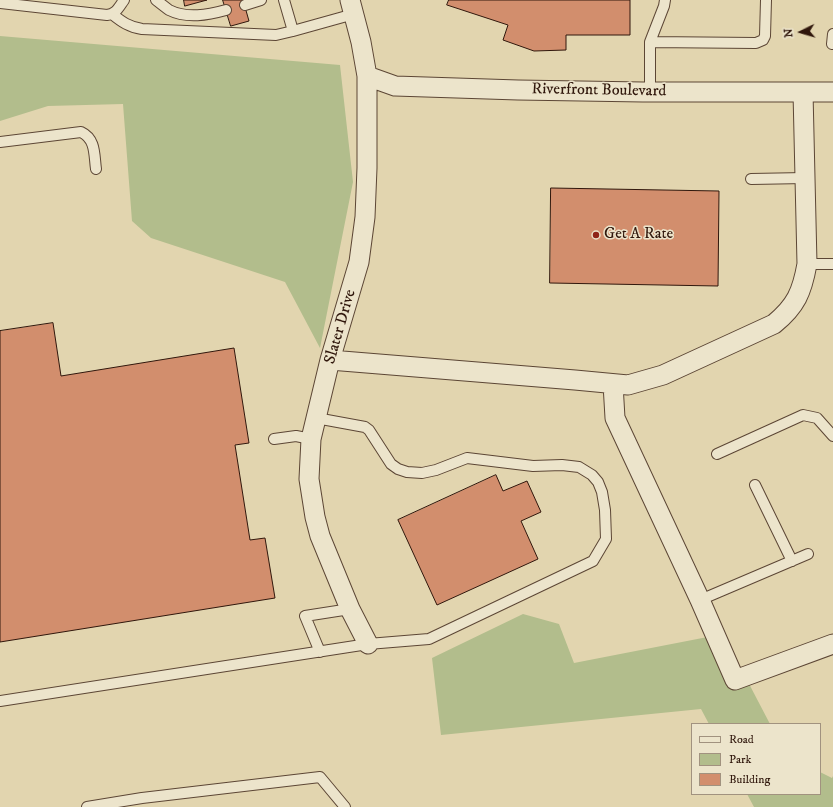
<!DOCTYPE html>
<style>
body{margin:0}
#map{position:relative;width:833px;height:807px;overflow:hidden;background:#e2d5af;font-family:"IM FELL DW Pica",serif}
canvas{display:block}
.legend{position:absolute;left:691px;top:723px;width:130px;height:72px;box-sizing:border-box;background:#ece4cb;border:1px solid #a1927f;margin:0;padding:5px 7px;list-style:none;font-size:12px;color:#30170c}
.legend li{display:flex;align-items:center;gap:8px;height:20px}
.legend b{width:20px;border:1px solid #a1927f}
.north{position:absolute;left:781px;top:12px;width:40px;height:40px;-webkit-text-stroke:3px #ece4cb;paint-order:stroke;rotate:265deg;font-size:11px;font-weight:700;line-height:16px;text-align:center;color:#30170c}
.north::after{content:'';display:block;margin:auto;width:14px;height:18px;background:#30170c;clip-path:polygon(50% 0,100% 100%,50% 72%,0 100%)}
</style>
<div id="map">
<canvas width="833" height="807"></canvas>
<ul class="legend">
<li><b style="height:5px;background:#ece4cb"></b>Road</li>
<li><b style="height:11px;background:#b2bd8c"></b>Park</li>
<li><b style="height:11px;background:#d28e6d"></b>Building</li>
</ul>
<div class="north">N</div>
</div>
<script>
const ctx = document.querySelector('canvas').getContext('2d');
ctx.lineJoin = 'round';
function paint(path, color) {
  ctx.fillStyle = color;
  ctx.fill(path, 'evenodd');
}
function strokePath(path, color, width, dash) {
  ctx.strokeStyle = color;
  ctx.lineWidth = width;
  ctx.lineCap = dash ? 'butt' : 'round';
  ctx.setLineDash(dash || []);
  ctx.stroke(path);
}
function label(font, color, halo, rows, align = 'center') {
  ctx.font = font + ' "IM FELL DW Pica",serif';
  ctx.lineWidth = 3;
  ctx.setLineDash([]);
  ctx.textBaseline = 'middle';
  ctx.strokeStyle = halo;
  ctx.fillStyle = color;
  for (const [text, x, y, turn = 0] of rows) {
    ctx.save();
    ctx.translate(x, y);
    ctx.rotate((+turn || 0) * Math.PI / 180);
    ctx.textAlign = isNaN(turn) ? turn : align;
    if (halo) ctx.strokeText(text, 0, 0);
    ctx.fillText(text, 0, 0);
    ctx.restore();
  }
}
const green = new Path2D(`
 M0,36L340,65L353,182L320,348L285,282L151,238L132,221L123,104L48,106L0,121Z
 M523,614L559,624L574,663L723,634L770,724H709L701,709L441,735L432,658Z
 M820,772L832,778L833,776V807H754L747,794H820Z`);
const building = new Path2D(`
 M184,0H207L185,6Z
 M223,0H243L249,21L231,26Z
 M449,0H630V35H566V50L534,51L503,40L508,25L447,5Z
 M551,188L719,191L718,286L550,283Z
 M53,323L61,376L234,348L249,443L235,445L250,540L265,538L275,598L0,642V331Z
 M496,475L503,491L527,481L541,512L521,521L538,559L437,605L398,520Z`);
const lane = new Path2D(`
 M156,0C160,3 165,7 169,10C187,19 208,15 226,10
 M284,0L293,31L354,14
 M0,3L107,15C116,14 119,7 124,0
 M245,5L261,0
 M112,14C122,22 129,27 142,29L276,35L293,31
 M833,34L832,44H833
 M650,42L756,43L763,40L765,36L766,0
 M650,92V42L664,6L665,0
 M0,142L81,132C96,139 94,155 96,169
 M751,179L805,178
 M807,264H833
 M274,439L296,436L311,439
 M717,454L803,415L817,418L833,436
 M755,485L792,561
 M700,600L808,554
 M320,652L305,616L350,609
 M0,701L368,644L429,639L593,561L606,539L605,510L602,492L598,482L592,475L579,467L562,465L533,466L467,458L436,470L422,473L407,472L398,469L391,464L369,430L365,427L316,418
 M87,807L142,798L320,777L345,807`);
const street = new Path2D(`
 M350,0L361,42L367,76V168L365,217L359,262L330,360L311,439L309,479L315,517L320,536L350,609L368,644
 M367,76L395,86L518,90L643,92H833
 M330,360L575,380L628,385L663,375L774,324C796,306 802,292 807,264L803,92
 M613,384L615,418L700,600L735,680L833,644`);
const markers = [
 [596,235,4,"#8f2418"]
];
const streetNames = [
 ["Riverfront Boulevard",599,91,1],
 ["Slater Drive",341,327,-74]
];
const poiNames = [
 ["Get A Rate",604,235]
];
paint(green, '#b2bd8c');
paint(building, '#d28e6d');
strokePath(building, '#30170c', 1);
strokePath(lane, '#5c4635', 12);
strokePath(street, '#5c4635', 21);
strokePath(lane, '#ece4cb', 10);
strokePath(street, '#ece4cb', 19);
for (const [x, y, r, color] of markers) {
  const dot = new Path2D();
  dot.arc(x, y, r, 0, 2 * Math.PI);
  ctx.fillStyle = color;
  ctx.fill(dot);
  strokePath(dot, '#ece4cb', 1.5);
}
label('16px', '#30170c', '#ece4cb', streetNames);
label('16px', '#30170c', '#ece4cb', poiNames, 'left');
</script>
